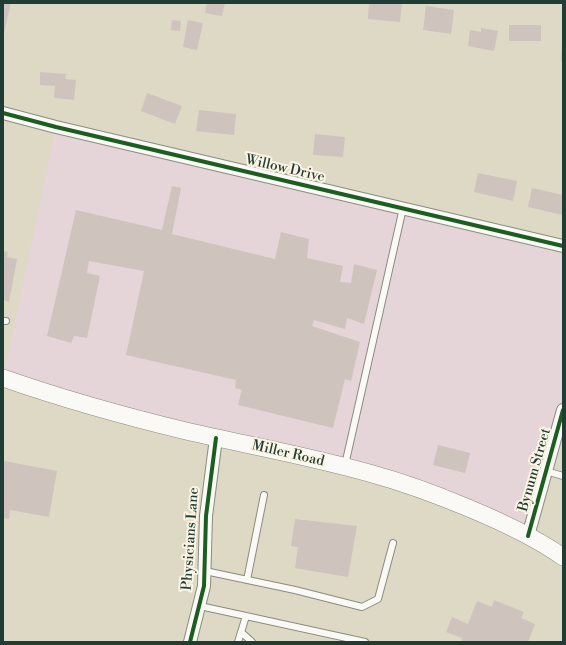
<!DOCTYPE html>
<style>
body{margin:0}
#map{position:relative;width:566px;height:645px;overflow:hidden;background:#ded9c4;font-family:"Libre Bodoni",serif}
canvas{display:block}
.frame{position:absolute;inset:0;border:4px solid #1f3d34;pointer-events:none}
</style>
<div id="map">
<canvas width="566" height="645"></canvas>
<div class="frame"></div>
</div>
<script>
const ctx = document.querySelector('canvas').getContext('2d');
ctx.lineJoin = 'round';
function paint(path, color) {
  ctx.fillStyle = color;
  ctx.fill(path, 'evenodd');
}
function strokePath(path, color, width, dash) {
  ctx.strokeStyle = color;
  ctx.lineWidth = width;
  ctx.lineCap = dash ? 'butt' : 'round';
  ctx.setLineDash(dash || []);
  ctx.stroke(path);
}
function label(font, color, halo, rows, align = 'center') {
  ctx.font = font + ' "Libre Bodoni",serif';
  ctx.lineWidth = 4;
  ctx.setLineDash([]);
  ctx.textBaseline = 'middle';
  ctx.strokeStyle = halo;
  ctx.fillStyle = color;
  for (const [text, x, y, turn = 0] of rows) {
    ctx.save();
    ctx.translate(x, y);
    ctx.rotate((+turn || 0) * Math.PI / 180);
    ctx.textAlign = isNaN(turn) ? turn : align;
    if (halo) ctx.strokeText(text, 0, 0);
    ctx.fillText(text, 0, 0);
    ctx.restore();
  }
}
const built = new Path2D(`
 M56,127L563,246V410L528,536L436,494L3,378Z`);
const building = new Path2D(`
 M3,3H11L4,33H3Z
 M207,3H225L222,16L205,13Z
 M369,3H402L400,22L368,19Z
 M426,6L454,10L451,34L423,30Z
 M172,20L181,21L180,31L171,30Z
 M188,20L203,23L197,50L183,47Z
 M509,25H541V41H509Z
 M481,28L498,31L494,51L468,46L470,30L481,32Z
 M562,40H563V61H561Z
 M40,72L66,74L65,79L76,80L74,100L54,98L55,86L40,85Z
 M147,93L182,106L175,124L141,111Z
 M199,110L236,114L234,135L196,131Z
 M315,134L345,137L343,157L313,155Z
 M478,173L517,181L513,201L474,192Z
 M172,186L181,188L172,234L275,259L281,232L309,239L307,258L343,266L340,282L351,283L354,264L377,270L364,324L347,318L345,329L314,320L312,326L360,342L351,381L345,379L333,428L238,405L242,390L235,388L236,380L126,355L144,271L89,261L87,273L100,276L87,338L74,336L71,343L47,336L76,210L162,230Z
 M532,188L563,195V215L528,207Z
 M3,251L8,252L7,257L17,259L9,302L3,300Z
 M438,445L470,453L465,473L433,465Z
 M4,461L57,471L49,517L10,510L9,519L3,518V470Z
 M295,519L357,526L348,577L295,568L298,547L291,546Z
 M494,600L524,612L521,618L535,624L528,642H461L462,638L446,632L452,617L468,624L477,601L492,607Z`);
const lane = new Path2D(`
 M3,321H6
 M345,465L403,208
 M546,471L563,476
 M205,571L295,590L362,607L378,599L393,543
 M247,580L264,495
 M200,606L365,642
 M241,632L252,642
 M238,642L246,616`);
const street = new Path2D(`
 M3,113L56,127L563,246
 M528,536L563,410
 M190,642L204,586L206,516L216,438`);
const secondary = new Path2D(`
 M3,378C63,399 124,416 186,431C247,445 309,456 369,473C402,482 435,494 466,507C500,521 533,536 563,557`);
const cycleway = new Path2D(`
 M3,113L56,127L563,246
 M528,536L563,410
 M190,642L204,586L206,516L216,438`);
const streetNames = [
 ["Willow Drive",285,169,13],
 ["Miller Road",288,454,13],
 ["Bynum Street",535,470,-74],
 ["Physicians Lane",191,539,-86]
];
paint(built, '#e6d5d8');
paint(building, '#cfc3bd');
strokePath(lane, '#8a8c80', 8);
strokePath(street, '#8a8c80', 14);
strokePath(secondary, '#8a8c80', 18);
strokePath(lane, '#faf9f6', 6);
strokePath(street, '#faf9f6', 12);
strokePath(secondary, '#faf9f6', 17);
strokePath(cycleway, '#1b5e20', 4);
label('14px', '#1f3d34', '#fcf5e5', streetNames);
</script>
